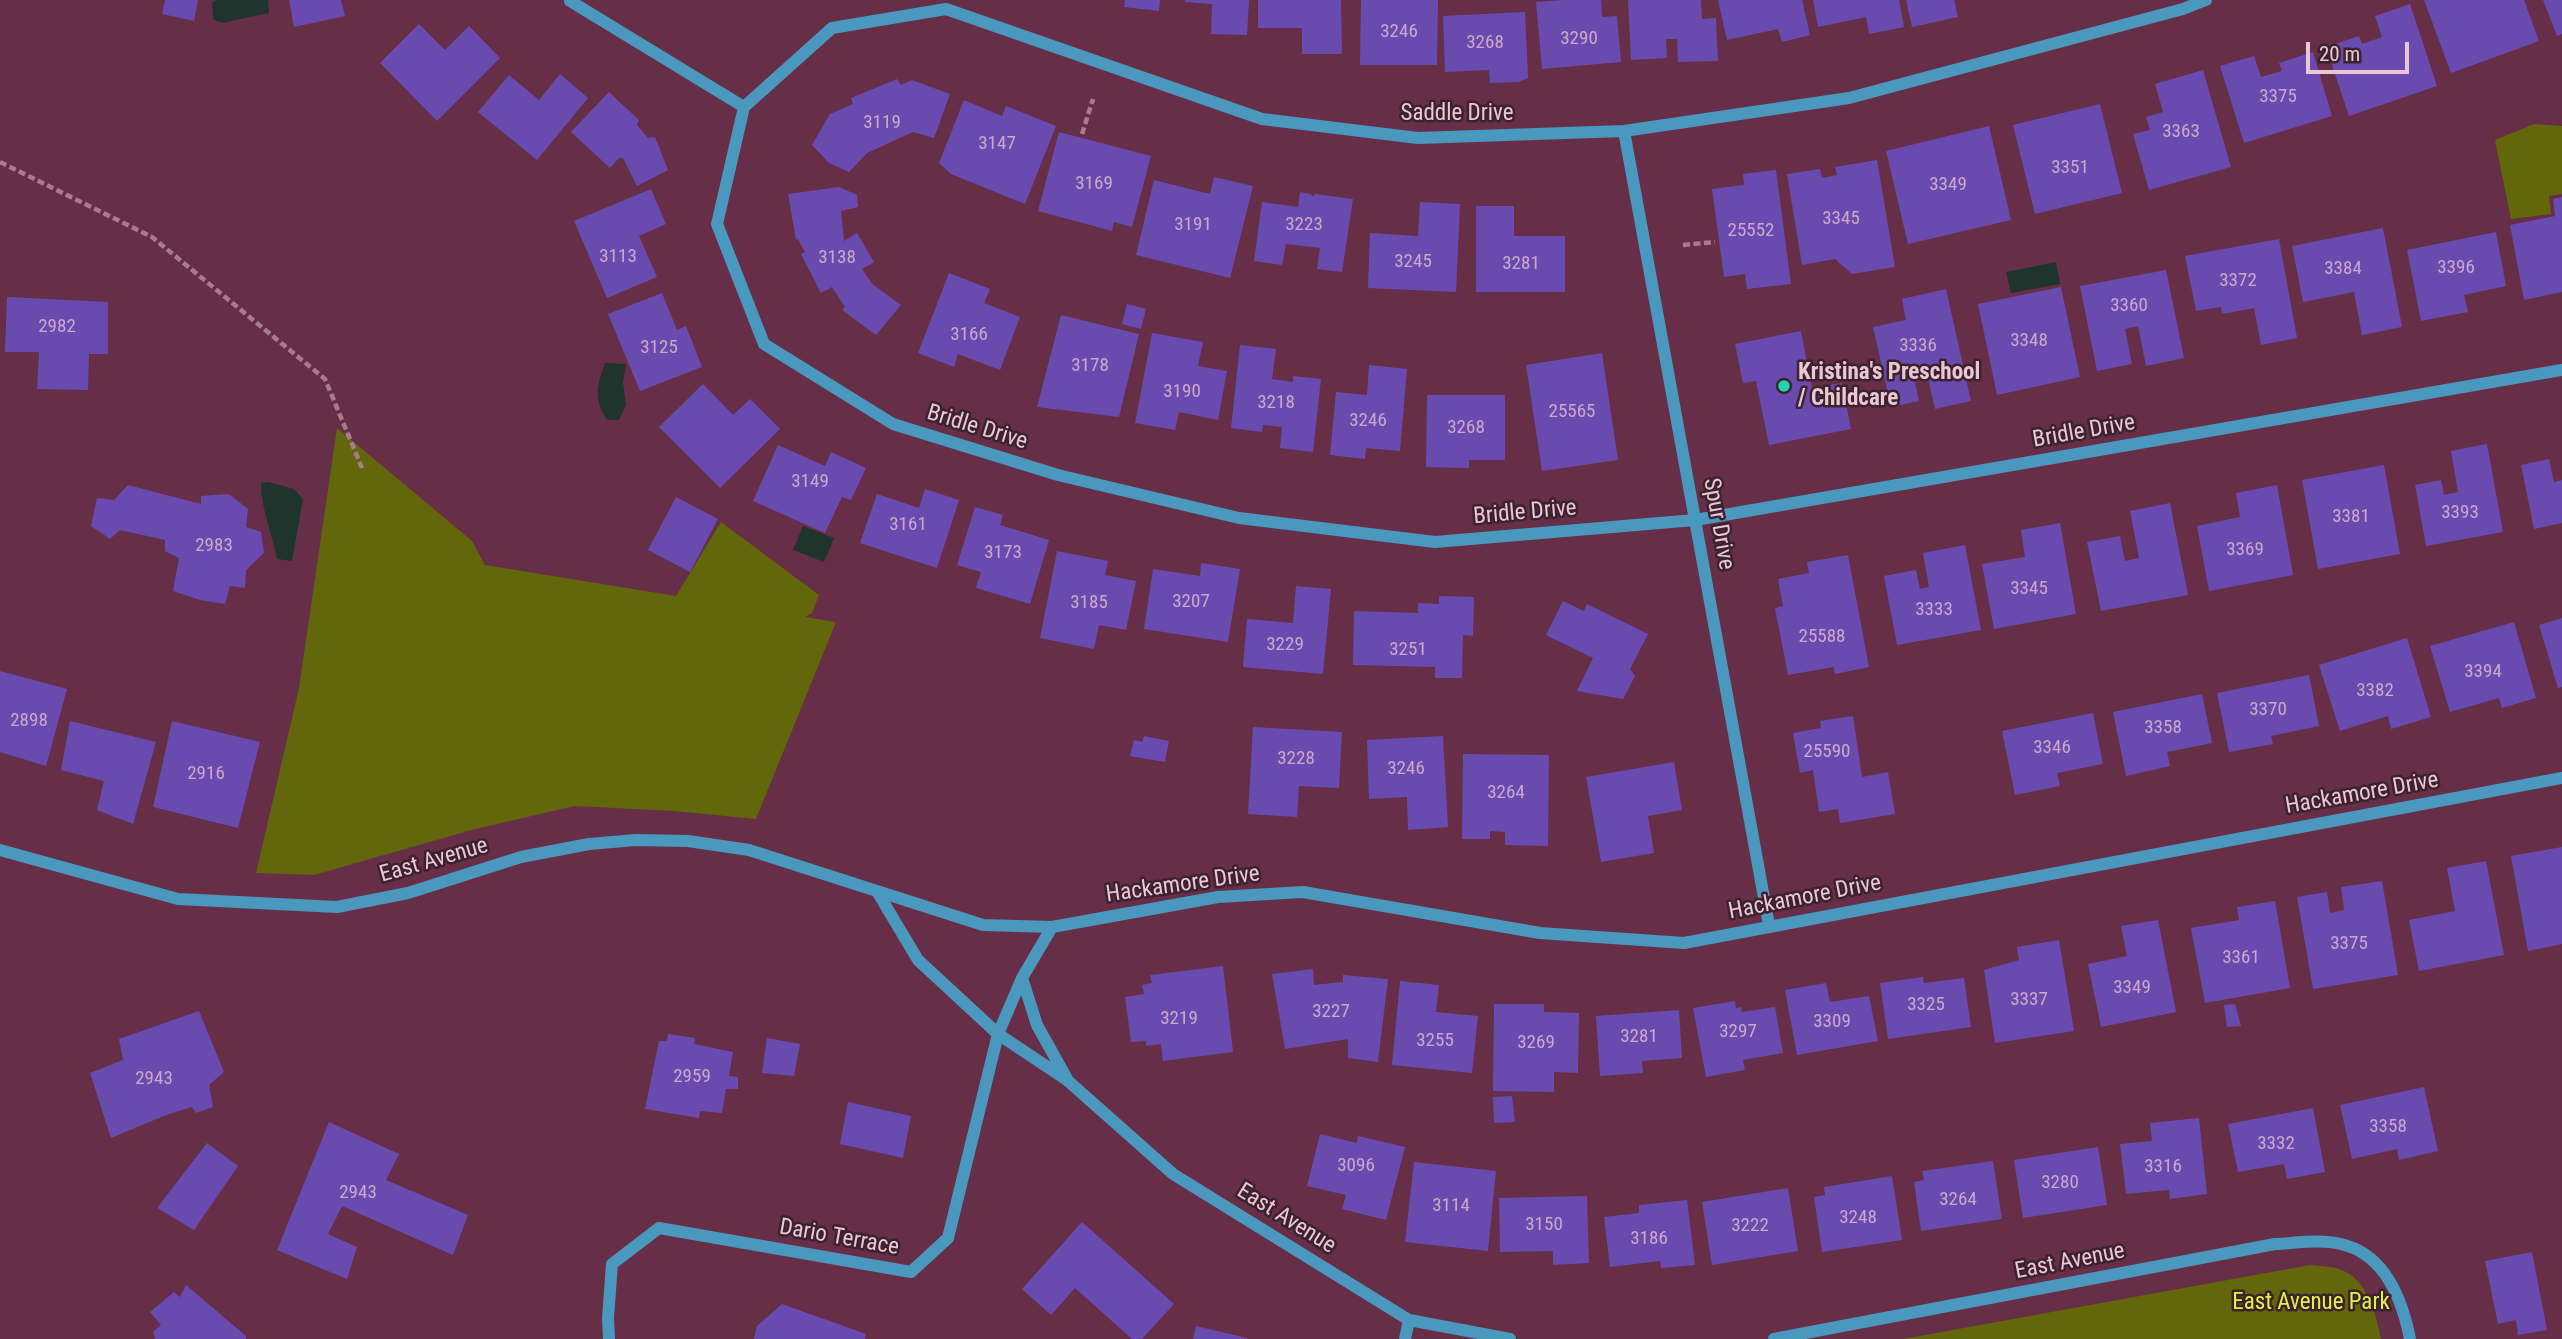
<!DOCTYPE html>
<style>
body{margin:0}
#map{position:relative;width:2562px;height:1339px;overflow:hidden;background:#672e48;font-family:"Roboto Condensed",sans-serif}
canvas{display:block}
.scale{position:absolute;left:2306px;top:42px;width:103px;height:32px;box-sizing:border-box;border:4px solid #eac7d4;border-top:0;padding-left:9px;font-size:21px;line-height:24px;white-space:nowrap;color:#eac7d4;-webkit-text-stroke:5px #3c222d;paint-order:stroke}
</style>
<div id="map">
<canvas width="2562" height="1339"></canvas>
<div class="scale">20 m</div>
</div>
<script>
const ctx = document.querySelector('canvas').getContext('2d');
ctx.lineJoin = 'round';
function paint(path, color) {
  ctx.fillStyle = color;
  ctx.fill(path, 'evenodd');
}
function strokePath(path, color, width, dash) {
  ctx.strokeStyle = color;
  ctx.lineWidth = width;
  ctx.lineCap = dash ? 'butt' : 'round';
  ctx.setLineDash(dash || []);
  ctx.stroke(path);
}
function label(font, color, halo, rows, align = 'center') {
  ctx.font = font + ' "Roboto Condensed",sans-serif';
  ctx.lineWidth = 5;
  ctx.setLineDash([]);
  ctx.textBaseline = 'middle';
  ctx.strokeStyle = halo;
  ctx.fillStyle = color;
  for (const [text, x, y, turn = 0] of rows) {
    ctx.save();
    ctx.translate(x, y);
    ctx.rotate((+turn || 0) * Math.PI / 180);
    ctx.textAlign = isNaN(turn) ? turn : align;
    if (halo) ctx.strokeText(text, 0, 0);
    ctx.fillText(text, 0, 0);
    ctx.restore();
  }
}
const green = new Path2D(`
 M2534,124L2562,126V194L2549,196L2551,214L2511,219L2495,140Z
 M337,428L472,541L485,565L676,596L721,522L819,595L812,613L805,617L836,622L756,819L674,811L575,806L475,829L314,875L256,873L299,688Z
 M2310,1265C2319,1266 2330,1266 2339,1269C2367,1278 2376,1313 2381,1339H1903Z`);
const water = new Path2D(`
 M217,0H268L269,13L222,23L213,19L212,2Z
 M2056,262L2060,284L2011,293L2006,272Z
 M605,363L626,364L623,382L626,405L619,420H607C593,398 597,386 605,363Z
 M268,482L294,489L303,499L292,561L277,559C272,533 261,509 261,483Z
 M803,526L834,538L824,562L793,550Z`);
const building = new Path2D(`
 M165,0H198L194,21L162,14Z
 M289,0H341L345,16L294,27Z
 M1125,0H1160L1159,11L1124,7Z
 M1185,0H1249L1247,35L1211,34L1212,4L1185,2Z
 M1258,0H1341L1342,54H1302V28H1258Z
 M1361,0H1438L1437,65H1360Z
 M1564,0H1601L1602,17L1617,16L1621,62L1542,69L1536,2Z
 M1628,0H1701L1702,19L1716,18L1718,61L1678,62L1677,39H1666L1667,58L1631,60Z
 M1718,0H1802L1810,35L1782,42L1778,29L1727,40Z
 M1813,0H1899L1904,27L1869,34L1866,17L1818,27Z
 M1906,0H1954L1958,17L1912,27Z
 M2424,0H2524L2539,41L2451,73Z
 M2543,0H2562V34L2557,36Z
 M2410,4L2437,86L2349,116L2326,47L2359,36L2362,44L2382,37L2375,16Z
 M1525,12L1528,78L1519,82L1490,83L1489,70L1445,72L1443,16Z
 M419,24L445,50L469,26L500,58L437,121L380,63Z
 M2313,52L2332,116L2244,143L2220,66L2254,56L2261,77L2282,71L2279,63Z
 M2203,70L2231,167L2149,190L2133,134L2150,130L2146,117L2163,112L2155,84Z
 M560,74L588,98L537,160L478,112L509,75L539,100Z
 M897,79L901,85L912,80L950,94L934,138L913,132L867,153L849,172L829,163L812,145L830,114L853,104L851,98Z
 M609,92L639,120L637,125L648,138L655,137L668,170L637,186L623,158H619L610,168L571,132Z
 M964,100L1002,116L1006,106L1056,126L1025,204L951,174L939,163Z
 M2100,104L2122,193L2035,214L2013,125Z
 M1989,126L2011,220L1908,244L1886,151Z
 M1059,132L1151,156L1132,227L1114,222L1112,231L1038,211Z
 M1877,160L1895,267L1852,274L1835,259L1802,265L1787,174L1820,169L1822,178L1837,175L1835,167Z
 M1776,170L1791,284L1747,289L1745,274L1724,277L1712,189L1744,185L1743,174Z
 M1214,177L1253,186L1230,278L1136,255L1154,180L1210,194Z
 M839,187L857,195L858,207L841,211L844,241L857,233L874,262L862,269L872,284L901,305L876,335L842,310L845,307L832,287L821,293L801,254L805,252L798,239L796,240L788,194Z
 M651,189L666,224L639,236L657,277L607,298L574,221Z
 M1300,192L1310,194L1314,197L1315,194L1353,199L1342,272L1317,269L1320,248L1286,244L1282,265L1254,261L1262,202L1298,207Z
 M2562,197V292L2524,300L2510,225L2555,216L2553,199Z
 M1420,202L1460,204L1456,292L1368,288L1370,233L1418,236Z
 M1476,206H1514V236H1565V292H1476Z
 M2383,228L2402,327L2362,335L2354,292L2303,302L2292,246Z
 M2496,232L2506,286L2464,295L2468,312L2421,321L2407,250Z
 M2279,239L2297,338L2261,345L2254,308L2222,314L2221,307L2196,311L2185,256Z
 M2166,270L2184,358L2146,366L2138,326L2125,329L2132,364L2097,371L2080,286Z
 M949,273L990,289L984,303L1020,317L1000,370L958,354L954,367L918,353Z
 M2061,287L2080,377L1997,395L1978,304Z
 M1946,289L1971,401L1935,409L1925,365L1912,368L1919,401L1891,407L1873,327L1906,320L1902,299Z
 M662,293L677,330L686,326L702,367L640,391L608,314Z
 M7,297L108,302V354H89L88,390L37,389L39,352H5Z
 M1127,304L1146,309L1141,329L1122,324Z
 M1061,315L1139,334L1119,417L1037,407Z
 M1801,331L1812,388L1842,383L1851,429L1769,445L1756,381L1743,383L1735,344Z
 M1152,333L1203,342L1198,366L1227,371L1218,420L1179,412L1175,430L1135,423Z
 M1240,345L1276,349L1272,379L1293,382V376L1321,379L1313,452L1280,448L1282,427L1263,425L1262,432L1231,428Z
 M1602,353L1618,460L1542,471L1526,365Z
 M1369,365L1407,369L1400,451L1366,448L1365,459L1330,455L1336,392L1367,395Z
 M703,384L733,415L750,399L780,429L720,488L659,427Z
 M1427,395H1505V460H1469V468L1426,467Z
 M2487,444L2503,532L2426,546L2415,485L2441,480L2444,495L2458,492L2451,451Z
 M778,445L825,466L831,452L866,468L851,500L842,497L825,533L753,501Z
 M2549,459L2554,482L2562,480V523L2534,529L2521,465Z
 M2384,465L2400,554L2318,569L2302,480Z
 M128,485L201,504V496L229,494L248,509L246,527L261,532L264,553L246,570L245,588L230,586L225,604L200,600L173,591L179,558L165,551V540L120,530L110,539L91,526L97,498L114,500Z
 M2277,485L2293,575L2209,591L2197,526L2240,517L2236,493Z
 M925,489L959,500L937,568L860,543L877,494L919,508Z
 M676,497L718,519L690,572L648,550Z
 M2170,503L2188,595L2101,611L2087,542L2120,536L2125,561L2139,558L2130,511Z
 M975,507L1003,515L1000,525L1049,540L1030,604L976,588L981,572L957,565Z
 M2060,523L2076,614L1994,629L1982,564L2025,557L2021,530Z
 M1965,545L1981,630L1897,645L1884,576L1916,570L1920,589L1929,587L1923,553Z
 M1057,551L1108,561L1105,575L1136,581L1126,630L1099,625L1094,649L1040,638Z
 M1848,555L1869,667L1835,674L1834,667L1788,675L1775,608L1783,606L1778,579L1809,573L1807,562Z
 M1201,563L1240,569L1228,642L1144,629L1153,569L1200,576Z
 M1296,586L1331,589L1323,674L1243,667L1247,619L1293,623Z
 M1439,596L1474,597L1473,636L1463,635L1462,678H1435V667L1353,665L1354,611L1418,613V603L1439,604Z
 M1563,601L1584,611L1587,604L1648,634L1630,669L1635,676L1623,699L1577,691L1593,658L1546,635Z
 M2562,618V687L2558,688L2539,625Z
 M2514,622L2536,698L2502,708L2499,698L2450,712L2430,646Z
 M2407,638L2431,717L2391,729L2388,716L2340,731L2319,665Z
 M0,671L67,689L46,766L0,752Z
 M2309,675L2319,726L2271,736L2273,744L2229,752L2217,693Z
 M2202,694L2212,743L2167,752L2170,766L2126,776L2113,712Z
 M2093,713L2103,764L2057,773L2060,786L2015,795L2002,731Z
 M1853,716L1862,777L1888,772L1895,814L1840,823L1838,809L1819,812L1813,770L1800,773L1793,733L1821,728L1820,721Z
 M70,721L156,742L133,824L97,810L104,781L61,770Z
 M172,721L260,742L238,828L153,807Z
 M1253,727L1342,732L1339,788L1299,786L1297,817L1248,814Z
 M1144,736L1169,741L1165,762L1130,756L1134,740L1142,742Z
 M1443,736L1448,827L1408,830L1407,797L1369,799L1367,740Z
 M1463,754L1549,755L1548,846L1505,845V832L1490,831V839H1462Z
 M1674,762L1682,810L1648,816L1654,853L1601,862L1586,777Z
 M2562,847V944L2528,951L2511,856Z
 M2486,861L2504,955L2419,971L2409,920L2455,911L2447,868Z
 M2382,881L2398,975L2313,989L2297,897L2327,892L2330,913L2344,910L2341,887Z
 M2275,901L2290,988L2205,1003L2191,928L2239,920L2237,907Z
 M2158,920L2176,1012L2101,1027L2088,964L2127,956L2121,926Z
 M2059,940L2074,1031L1995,1043L1984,970L2019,960L2017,947Z
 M1223,966L1233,1052L1163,1061L1161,1044L1146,1046V1041L1131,1042L1125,997L1144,994L1142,985L1152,983L1150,975Z
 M1313,969L1314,985L1343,982V975L1388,979L1378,1062L1348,1058V1039L1285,1049L1272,974Z
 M1923,977L1924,983L1964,978L1971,1027L1888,1039L1880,983Z
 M1400,981L1439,985L1436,1012L1478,1016L1472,1073L1392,1065Z
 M1826,983L1830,1002L1869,996L1878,1041L1797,1055L1785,990Z
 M1735,1001L1736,1008L1741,1007L1742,1012L1775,1007L1783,1053L1743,1060L1745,1070L1706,1077L1693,1008Z
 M1494,1004H1544V1012L1579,1013L1578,1073L1554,1072V1092L1493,1091Z
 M2235,1004L2241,1026L2227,1027L2224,1005Z
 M1679,1010L1682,1058L1642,1061L1643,1073L1600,1076L1596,1016Z
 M199,1011L224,1072L209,1085L213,1107L196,1113L192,1107L166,1115L111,1138L90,1073L123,1060L119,1039Z
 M668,1034L695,1038L694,1044L733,1052L729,1076L738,1077V1089H726L722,1113L700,1111L699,1118L645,1109L659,1041H667Z
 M767,1038L800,1044L794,1076L762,1073Z
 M2424,1087L2438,1151L2399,1160L2397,1149L2352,1159L2340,1105Z
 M1512,1096L1515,1122L1494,1123L1493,1097Z
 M848,1102L911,1116L903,1158L840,1144Z
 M2313,1108L2325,1172L2287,1179L2284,1164L2238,1172L2228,1124Z
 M2199,1118L2207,1194L2170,1199L2169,1190L2126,1194L2120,1144L2152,1141L2150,1123Z
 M329,1122L399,1154L386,1180L468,1215L453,1255L342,1206L328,1234L357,1247L347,1279L277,1250Z
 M1320,1134L1357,1143L1358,1136L1405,1147L1386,1220L1342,1209L1346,1195L1307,1186Z
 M207,1143L238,1166L194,1230L157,1208Z
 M2098,1147L2107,1205L2023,1218L2014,1160Z
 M1993,1161L2002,1219L1921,1231L1914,1182L1924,1180L1922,1171Z
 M1414,1162L1496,1171L1488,1251L1405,1242Z
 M1892,1176L1902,1240L1822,1252L1814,1197L1825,1195L1824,1187Z
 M1788,1188L1798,1251L1712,1265L1702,1202Z
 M1587,1196L1589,1263L1553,1265V1251L1500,1252L1499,1198Z
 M1687,1200L1695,1265L1661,1268L1660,1261L1610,1267L1604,1217L1639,1213V1205Z
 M1082,1222L1174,1304L1142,1339H1132L1075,1288L1051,1315L1022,1289Z
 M2532,1252L2547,1330L2518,1335L2516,1320L2498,1324L2485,1261Z
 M186,1285L246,1336V1339H155L153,1332L161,1325L150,1312L174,1292L180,1297Z
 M782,1304L866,1334L865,1339H754L757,1326Z
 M1196,1326L1247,1338V1339H1193Z`);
const path = new Path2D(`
 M1082,134L1093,99
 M0,162L152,237L325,379L362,468
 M1683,245L1715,242`);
const minor = new Path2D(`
 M570,1L744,107
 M744,107L717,224L764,344L893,424L1058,475L1239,518L1435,542L1695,520L2562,370
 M744,107L832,28L946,9L1262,119L1418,138L1624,131L1849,98L2183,9L2206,0
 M1624,131L1769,925
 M0,850L178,899L337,907L408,893L521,857L589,844L636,840L688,841L749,850L983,925L1052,927L1218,897L1303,892L1540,933L1684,943L2562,778
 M878,893L918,960L998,1034L1067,1080L1173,1174L1409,1320L1510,1339
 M1052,927L1022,978L1037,1025L1066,1077
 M609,1339L608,1318L612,1264L659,1228L911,1272L948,1238L998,1034L1022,978
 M1405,1339L1409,1320
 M1774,1339L2275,1244C2296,1243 2320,1239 2341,1244C2385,1254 2402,1298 2410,1339`);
const markers = [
 [1784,386,7,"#21d5af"]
];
const numberNames = [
 ["3246",1399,32],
 ["3290",1579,39],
 ["3268",1485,43],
 ["3375",2278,97],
 ["3119",882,123],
 ["3363",2181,132],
 ["3147",997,144],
 ["3351",2070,168],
 ["3169",1094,184],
 ["3349",1948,185],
 ["3345",1841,219],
 ["3191",1193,225],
 ["3223",1304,225],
 ["25552",1751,231],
 ["3113",618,257],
 ["3138",837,258],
 ["3245",1413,262],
 ["3281",1521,264],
 ["3396",2456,268],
 ["3384",2343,269],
 ["3372",2238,281],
 ["3360",2129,306],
 ["2982",57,327],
 ["3166",969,335],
 ["3348",2029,341],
 ["3336",1918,346],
 ["3125",659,348],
 ["3178",1090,366],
 ["3190",1182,392],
 ["3218",1276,403],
 ["25565",1572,412],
 ["3246",1368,421],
 ["3268",1466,428],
 ["3149",810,482],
 ["3393",2460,513],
 ["3381",2351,517],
 ["3161",908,525],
 ["2983",214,546],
 ["3369",2245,550],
 ["3173",1003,553],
 ["3345",2029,589],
 ["3207",1191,602],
 ["3185",1089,603],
 ["3333",1934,610],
 ["25588",1822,637],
 ["3229",1285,645],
 ["3251",1408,650],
 ["3394",2483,672],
 ["3382",2375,691],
 ["3370",2268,710],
 ["2898",29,721],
 ["3358",2163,728],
 ["3346",2052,748],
 ["25590",1827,752],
 ["3228",1296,759],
 ["3246",1406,769],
 ["2916",206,774],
 ["3264",1506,793],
 ["3375",2349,944],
 ["3361",2241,958],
 ["3349",2132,988],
 ["3337",2029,1000],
 ["3325",1926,1005],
 ["3227",1331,1012],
 ["3219",1179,1019],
 ["3309",1832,1022],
 ["3297",1738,1032],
 ["3281",1639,1037],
 ["3255",1435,1041],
 ["3269",1536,1043],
 ["2959",692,1077],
 ["2943",154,1079],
 ["3358",2388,1127],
 ["3332",2276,1144],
 ["3096",1356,1166],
 ["3316",2163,1167],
 ["3280",2060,1183],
 ["2943",358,1193],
 ["3264",1958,1200],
 ["3114",1451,1206],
 ["3248",1858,1218],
 ["3150",1544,1225],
 ["3222",1750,1226],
 ["3186",1649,1239]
];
const streetNames = [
 ["Saddle Drive",1457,114],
 ["Bridle Drive",977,428,17],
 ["Bridle Drive",2084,432,-10],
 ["Bridle Drive",1525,513,-5],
 ["Spur Drive",1718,524,80],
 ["Hackamore Drive",2362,794,-10],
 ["East Avenue",434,861,-16],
 ["Hackamore Drive",1183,885,-8],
 ["Hackamore Drive",1805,898,-11],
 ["East Avenue",1286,1219,32],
 ["Dario Terrace",839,1238,10],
 ["East Avenue",2070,1262,-11]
];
const poiNames = [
 ["Kristina's Preschool",1798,373],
 ["/ Childcare",1798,399]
];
const parkNames = [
 ["East Avenue Park",2311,1303]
];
paint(green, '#61670a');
paint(water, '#1e342d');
paint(building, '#694bb0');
strokePath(path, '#a97b8f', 4.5, [7, 3.5]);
strokePath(minor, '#4b98bf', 12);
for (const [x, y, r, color] of markers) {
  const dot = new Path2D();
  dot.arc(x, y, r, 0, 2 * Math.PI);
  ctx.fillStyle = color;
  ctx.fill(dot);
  strokePath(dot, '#3c222d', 2.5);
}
label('19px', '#caa8cb', null, numberNames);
label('23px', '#eac7d4', '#3c222d', streetNames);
label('bold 23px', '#eac7d4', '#3c222d', poiNames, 'left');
label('23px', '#e4f045', '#3c222d', parkNames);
</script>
